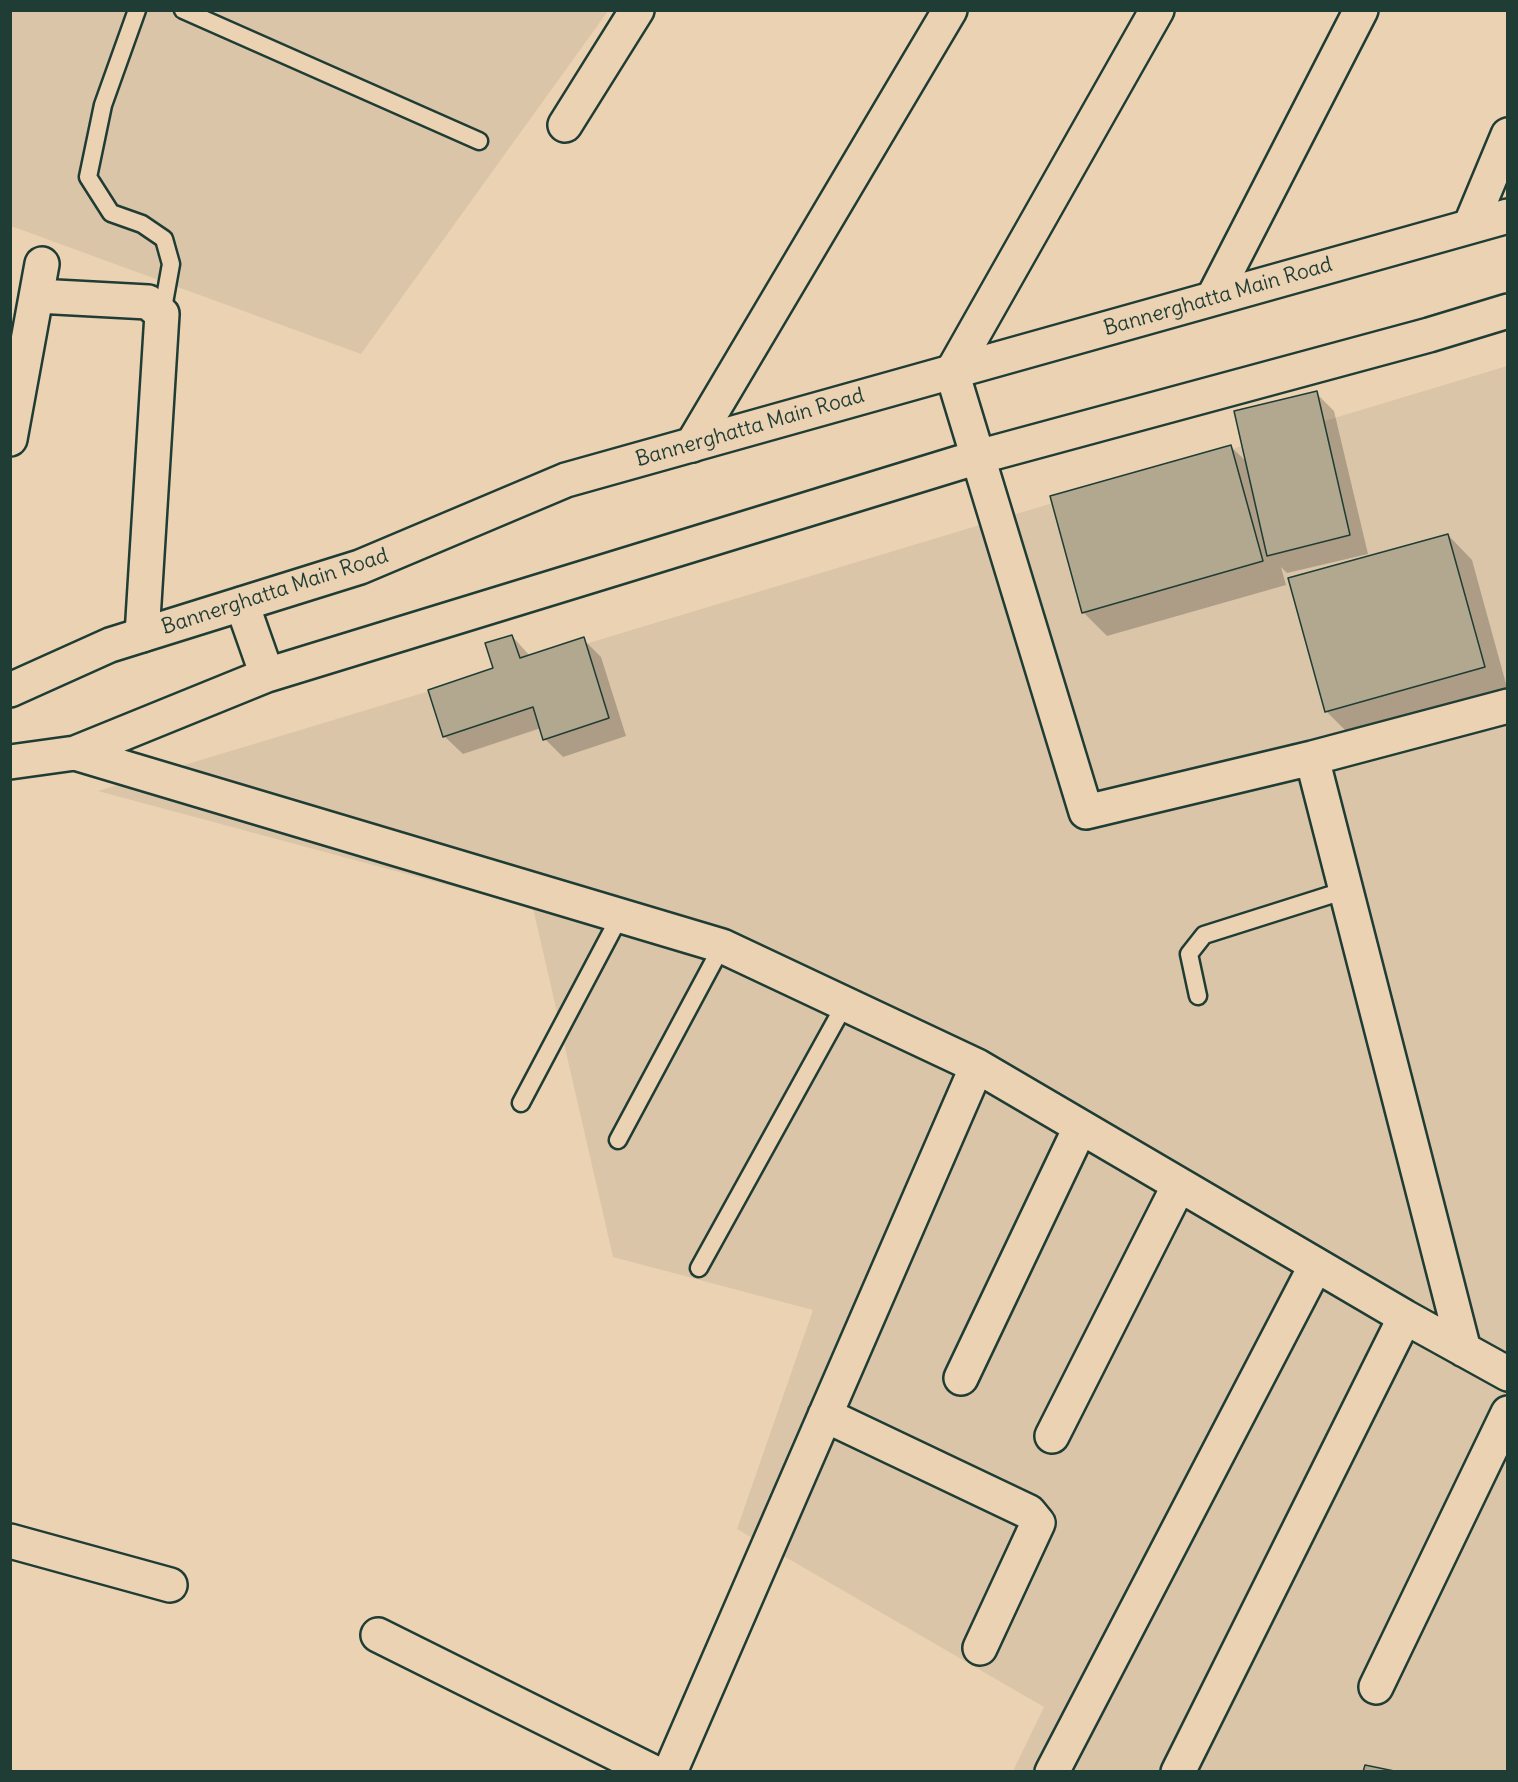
<!DOCTYPE html>
<style>
body{margin:0}
#map{position:relative;width:1518px;height:1782px;overflow:hidden;background:#ebd2b3;font-family:Delius,sans-serif}
canvas{display:block}
.frame{position:absolute;inset:0;border:12px solid #1f3d34;pointer-events:none}
</style>
<div id="map">
<canvas width="1518" height="1782"></canvas>
<div class="frame"></div>
</div>
<script>
const ctx = document.querySelector('canvas').getContext('2d');
ctx.lineJoin = 'round';
function paint(path, color) {
  ctx.fillStyle = color;
  ctx.fill(path, 'evenodd');
}
function strokePath(path, color, width, dash) {
  ctx.strokeStyle = color;
  ctx.lineWidth = width;
  ctx.lineCap = dash ? 'butt' : 'round';
  ctx.setLineDash(dash || []);
  ctx.stroke(path);
}
function label(font, color, halo, rows, align = 'center') {
  ctx.font = font + ' Delius,sans-serif';
  ctx.lineWidth = 6;
  ctx.setLineDash([]);
  ctx.textBaseline = 'middle';
  ctx.strokeStyle = halo;
  ctx.fillStyle = color;
  for (const [text, x, y, turn = 0] of rows) {
    ctx.save();
    ctx.translate(x, y);
    ctx.rotate((+turn || 0) * Math.PI / 180);
    ctx.textAlign = isNaN(turn) ? turn : align;
    if (halo) ctx.strokeText(text, 0, 0);
    ctx.fillText(text, 0, 0);
    ctx.restore();
  }
}
const built = new Path2D(`
 M10,11H608L361,354L11,226Z
 M1507,366V1771H1013L1044,1707L737,1529L813,1310L613,1257L533,908L98,791Z`);
const shadow = new Path2D(`
 M1316,393L1334,411L1368,554L1287,573L1281,567L1286,585L1107,636L1083,612L1231,447L1248,463Z
 M1448,535L1472,560L1508,691L1350,735L1326,711Z
 M512,636L530,656L583,639L601,657L626,736L563,757L545,739L541,728L463,754L444,736L495,669Z`);
const building = new Path2D(`
 M1317,391L1350,535L1267,556L1234,411Z
 M1231,445L1263,561L1082,613L1050,496Z
 M1448,534L1485,667L1325,712L1288,578Z
 M512,635L520,658L584,637L609,718L543,740L533,707L443,737L428,690L493,668L485,643Z
 M1365,1765L1399,1772H1363Z`);
const lane = new Path2D(`
 M137,10L103,105L88,177L111,213L142,224L164,239L171,264L162,314
 M183,10L479,141
 M1198,996L1189,954L1204,935L1346,890
 M521,1103L620,916
 M618,1140L722,946
 M699,1268L845,1004`);
const street = new Path2D(`
 M1157,10L952,372L1086,812L1312,758L1508,706
 M565,125L637,10
 M1470,226L1508,135
 M37,296L148,302L162,314L142,635
 M1213,298L1361,10
 M10,439L42,264
 M692,445L950,10
 M242,604L267,675
 M75,753L267,675L978,457L1429,335L1508,311
 M1312,758L1464,1350
 M10,762L75,753L722,946L977,1066L1405,1317L1508,1374
 M961,1378L1080,1128
 M825,1415L1029,1512L1038,1523L980,1648
 M1052,1436L1179,1185
 M10,1541L170,1585
 M378,1635L653,1772
 M1376,1687L1508,1413
 M670,1772L977,1066
 M1052,1772L1316,1265
 M1178,1772L1405,1317`);
const primary = new Path2D(`
 M10,690L110,645L360,567L566,480L1508,216`);
const streetNames = [
 ["Bannerghatta Main Road",1218,297,-16],
 ["Bannerghatta Main Road",750,428,-16],
 ["Bannerghatta Main Road",275,592,-18]
];
paint(built, '#dac5a8');
paint(shadow, '#0003');
paint(building, '#b2a890');
strokePath(building, '#1f3d34', 1.5);
strokePath(lane, '#1f3d34', 21);
strokePath(street, '#1f3d34', 38);
strokePath(primary, '#1f3d34', 38);
strokePath(lane, '#ebd2b3', 16);
strokePath(street, '#ebd2b3', 33);
strokePath(primary, '#ebd2b3', 33);
label('21px', '#1f3d34', '#ebd2b3', streetNames);
</script>
